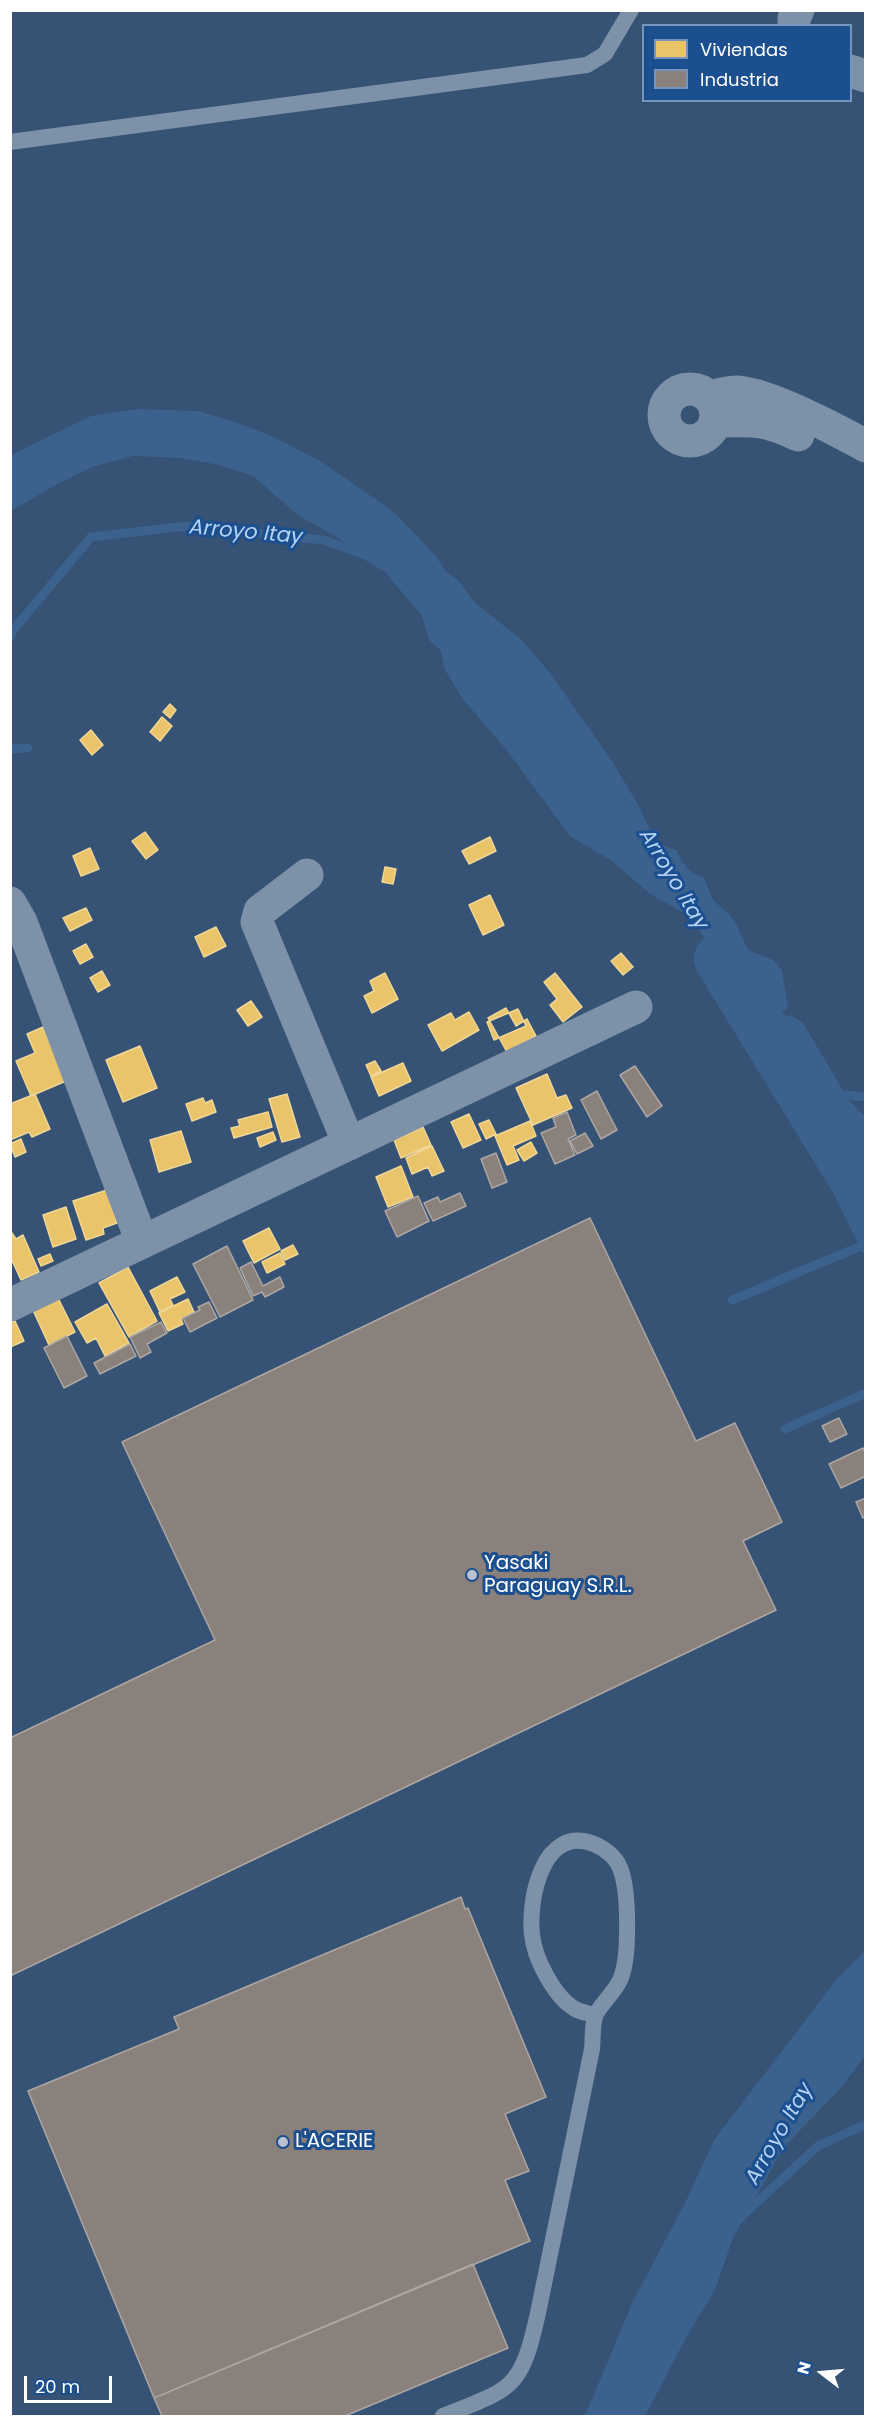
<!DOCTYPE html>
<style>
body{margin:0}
#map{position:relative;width:876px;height:2427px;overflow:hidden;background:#365274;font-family:Poppins,sans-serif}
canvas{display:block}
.frame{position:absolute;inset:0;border:12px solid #fff;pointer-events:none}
.legend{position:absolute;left:642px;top:24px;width:210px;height:78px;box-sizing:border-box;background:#1b4f8f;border:2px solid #7695bc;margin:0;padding:8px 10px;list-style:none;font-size:18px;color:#fff}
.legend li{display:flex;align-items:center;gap:12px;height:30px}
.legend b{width:30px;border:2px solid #7695bc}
.north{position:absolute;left:792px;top:2343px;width:60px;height:60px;-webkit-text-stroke:4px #1b4f8f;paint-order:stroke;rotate:286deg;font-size:16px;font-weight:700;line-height:24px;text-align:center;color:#fff}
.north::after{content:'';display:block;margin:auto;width:21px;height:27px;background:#fff;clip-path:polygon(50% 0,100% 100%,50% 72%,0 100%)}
.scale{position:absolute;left:24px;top:2376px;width:88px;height:27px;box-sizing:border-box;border:3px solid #fff;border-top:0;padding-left:8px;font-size:18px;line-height:21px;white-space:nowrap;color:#fff;-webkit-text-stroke:4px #1b4f8f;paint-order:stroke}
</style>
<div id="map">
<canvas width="876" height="2427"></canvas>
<div class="frame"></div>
<ul class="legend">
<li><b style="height:16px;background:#e9c46a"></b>Viviendas</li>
<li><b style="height:16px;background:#8a817c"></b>Industria</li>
</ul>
<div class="north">N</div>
<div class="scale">20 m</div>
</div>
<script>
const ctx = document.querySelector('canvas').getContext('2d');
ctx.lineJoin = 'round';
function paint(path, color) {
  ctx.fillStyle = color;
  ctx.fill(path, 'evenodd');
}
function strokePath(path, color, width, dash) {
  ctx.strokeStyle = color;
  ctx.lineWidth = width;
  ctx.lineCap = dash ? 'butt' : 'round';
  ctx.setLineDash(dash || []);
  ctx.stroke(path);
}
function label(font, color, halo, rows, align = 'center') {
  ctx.font = font + ' Poppins,sans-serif';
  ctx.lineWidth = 6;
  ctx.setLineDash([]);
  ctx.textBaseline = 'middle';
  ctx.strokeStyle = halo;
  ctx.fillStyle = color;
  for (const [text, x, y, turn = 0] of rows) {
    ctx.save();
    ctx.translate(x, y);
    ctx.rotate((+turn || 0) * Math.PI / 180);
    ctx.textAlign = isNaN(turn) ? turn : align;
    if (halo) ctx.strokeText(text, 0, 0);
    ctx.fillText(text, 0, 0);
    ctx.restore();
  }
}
const water = new Path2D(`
 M137,409L198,411L235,422L274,437L322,462L394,512L434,554L446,571L458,580L475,603L522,640L550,673L612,761L640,808L656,843L677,850C683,865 689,872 704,878L713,900L729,914L736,924L748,950L773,960L782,970L788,1009L748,1023L716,979L715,955L691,917L650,894L612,861L570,836L505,748L462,698L445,670L441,651L429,640L422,616L385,572L365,560L340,539L299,516L253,476L220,465L179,458L133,456L92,467L52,487L11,511V455L91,416Z
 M791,1015L803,1023L848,1099L865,1117V1258L807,1140L747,1028Z
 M865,1951V2056L839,2090L783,2148L733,2238L715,2290L687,2336L645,2416H585L633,2301L685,2203L714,2140L836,1980Z`);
const homes = new Path2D(`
 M170,704L176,710L170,718L163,712Z
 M162,717L172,726L160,741L150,732Z
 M91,730L103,745L92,755L80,740Z
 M145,832L158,850L146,859L132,841Z
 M490,837L496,851L469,864L462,851Z
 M90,848L99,869L81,876L73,856Z
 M385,867L396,869L393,884L382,882Z
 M490,895L504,925L483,935L469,905Z
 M86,908L92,920L70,931L63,918Z
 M216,927L226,946L204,957L195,937Z
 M86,944L93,957L80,964L73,951Z
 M621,953L633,967L623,975L611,961Z
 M102,971L110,985L98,992L90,978Z
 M385,973L398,999L372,1013L364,996L374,991L370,981Z
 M555,973L582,1007L563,1022L550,1005L557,999L544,982Z
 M251,1001L262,1017L248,1026L237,1010Z
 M506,1008L516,1026L527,1019L536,1036L507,1052L488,1018Z
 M518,1009L526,1026L494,1040L487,1022Z
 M469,1012L479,1030L442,1051L428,1025L451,1013L455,1020Z
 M43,1027L66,1081L31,1096L16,1061L35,1053L27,1034Z
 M140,1046L157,1088L123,1102L106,1060Z
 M375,1061L381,1071L371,1076L366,1065Z
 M403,1063L411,1081L379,1096L371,1077Z
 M547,1074L557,1098L566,1095L572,1108L533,1125L516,1088Z
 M35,1094L50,1129L32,1137L29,1132L10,1140V1104Z
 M287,1094L300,1137L282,1142L269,1099Z
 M203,1098L205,1103L212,1100L216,1112L192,1121L186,1104Z
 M268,1112L272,1127L234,1138L231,1128L240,1126L238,1120Z
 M469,1114L481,1140L463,1148L451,1122Z
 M489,1120L496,1134L486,1139L479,1124Z
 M530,1121L536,1136L513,1146L519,1160L507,1165L495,1136Z
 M423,1127L431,1145L401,1158L394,1140Z
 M181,1131L191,1162L159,1172L150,1140Z
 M273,1132L276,1140L260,1147L257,1138Z
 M21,1139L26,1152L15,1157L10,1144Z
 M531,1142L537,1153L524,1161L517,1150Z
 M432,1146L444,1171L432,1176L428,1167L412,1174L406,1158Z
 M401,1166L413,1197L388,1207L376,1177Z
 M107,1190L117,1223L103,1228L104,1234L86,1240L73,1201Z
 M66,1207L76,1239L53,1247L43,1215Z
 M269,1228L280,1249L254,1263L243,1241Z
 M10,1230L16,1239L23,1235L39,1272L21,1280L10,1256Z
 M293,1245L298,1254L285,1260L281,1251Z
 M280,1253L285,1264L267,1273L262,1262Z
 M50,1254L53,1261L41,1266L38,1259Z
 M128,1267L157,1321L129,1337L99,1283Z
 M177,1277L185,1292L170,1299L173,1305L160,1312L150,1291Z
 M57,1296L75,1332L49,1345L32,1308Z
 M188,1299L194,1312L181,1319L183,1324L168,1331L159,1313Z
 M107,1304L129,1343L105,1356L96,1338L87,1343L75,1322Z
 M15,1321L24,1341L10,1347V1323Z`);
const industry = new Path2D(`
 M635,1066L662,1106L647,1117L620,1075Z
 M597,1091L617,1130L601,1139L581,1100Z
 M567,1112L576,1135L568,1139L575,1155L555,1164L541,1133L556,1127L553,1118Z
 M585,1133L593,1146L577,1154L570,1141Z
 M496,1153L507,1182L492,1188L481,1159Z
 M460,1193L466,1206L433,1221L424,1203L438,1197L440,1202Z
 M418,1196L429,1221L397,1237L385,1211Z
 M590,1218L696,1441L735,1423L782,1522L743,1541L776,1610L10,1976V1738L215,1640L122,1442Z
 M227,1246L253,1300L220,1317L193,1264Z
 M251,1262L263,1286L280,1277L284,1287L265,1297L262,1292L253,1296L240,1268Z
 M209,1302L217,1318L190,1332L183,1318L200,1310L198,1307Z
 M161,1322L167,1333L147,1344L151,1352L140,1358L130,1337Z
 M67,1336L87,1376L64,1388L44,1348Z
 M130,1344L136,1356L100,1374L94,1363Z
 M839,1418L847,1434L830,1442L822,1426Z
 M863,1448L866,1455V1476L841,1488L829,1464Z
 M866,1498V1517L863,1518L856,1502Z
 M461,1897L465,1909L468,1908L546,2097L505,2114L529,2171L505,2180L530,2241L154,2398L28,2091L179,2029L174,2017Z
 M473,2264L508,2348L345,2416H162L154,2398Z`);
const stream = new Path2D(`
 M10,637L14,629L91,537L187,526L324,540L365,555
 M10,749L28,748
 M835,1094L866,1097
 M732,1300L866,1244
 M785,1429L866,1393
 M740,2218L818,2146L866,2124`);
const river = new Path2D(`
 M720,959L866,1197`);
const service = new Path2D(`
 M10,142L587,65L605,54L631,10
 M443,2416C513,2388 521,2390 538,2313L592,2049C593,2039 592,2027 595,2017C597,2008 615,1992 620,1980C630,1959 629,1889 620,1868C616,1857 604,1848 594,1844C543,1824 528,1899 532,1934C534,1958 555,1999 577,2010C583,2013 589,2013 595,2015`);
const minor = new Path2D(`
 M794,26V18L798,10
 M850,71L866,76
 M664 415a26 26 0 1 1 52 0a26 26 0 1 1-52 0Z
 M709,397C718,395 728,392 737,392C770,394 835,429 866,446
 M716,421C751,420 765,419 798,435
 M307,875L260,911L257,922L349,1144
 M10,903L21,922L142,1242
 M10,1305L636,1007`);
const markers = [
 [472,1575,6,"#b9c2ce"],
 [283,2142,6,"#b9c2ce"]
];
const poiNames = [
 ["Yasaki",484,1564],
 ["Paraguay S.R.L.",484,1587],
 ["L'ACERIE",295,2142]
];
const waterNames = [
 ["Arroyo Itay",246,533,5],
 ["Arroyo Itay",673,880,59],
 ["Arroyo Itay",780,2134,-60]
];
paint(water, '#3b618d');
paint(homes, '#e9c46a');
strokePath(homes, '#f0d697', 1.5);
paint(industry, '#8a817c');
strokePath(industry, '#ada7a3', 1.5);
strokePath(stream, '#3b618d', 9);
strokePath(river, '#3b618d', 52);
strokePath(service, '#7d92a8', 16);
strokePath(minor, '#7d92a8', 33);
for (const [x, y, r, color] of markers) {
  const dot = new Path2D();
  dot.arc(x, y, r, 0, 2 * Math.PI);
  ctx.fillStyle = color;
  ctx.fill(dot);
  strokePath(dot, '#1b4f8f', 2);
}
label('20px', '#fff', '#1b4f8f', poiNames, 'left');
label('italic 21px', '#b5d3f5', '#1b4f8f', waterNames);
</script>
